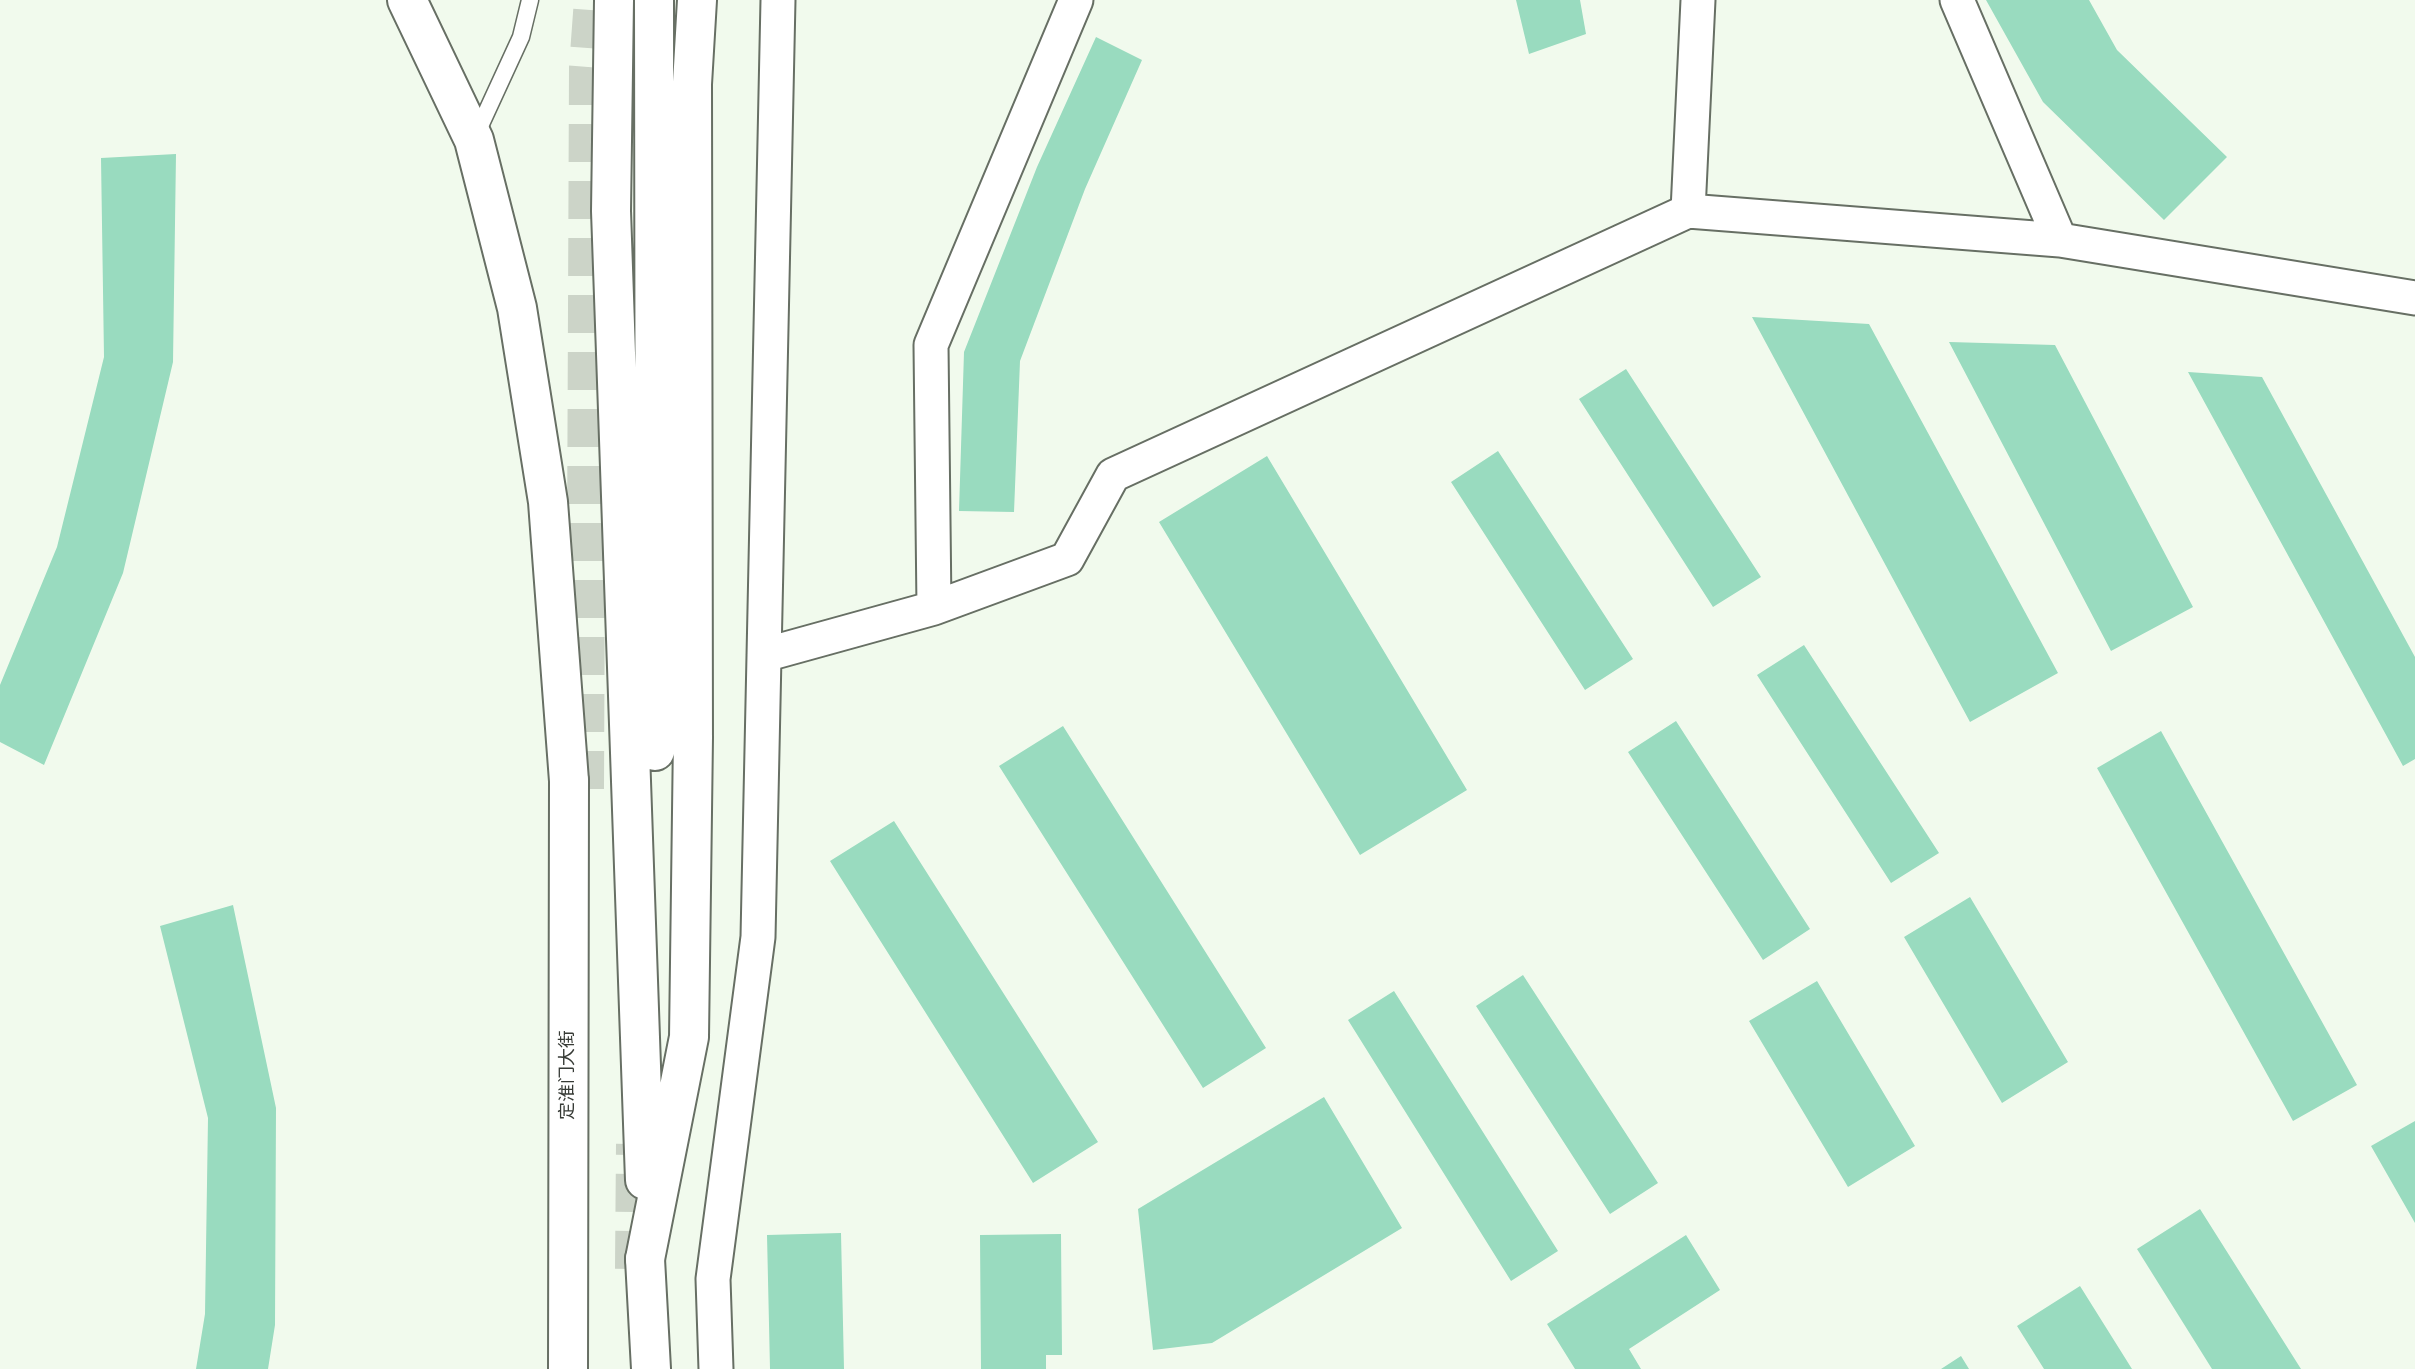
<!DOCTYPE html>
<meta charset="utf-8">
<style>
body{margin:0}
canvas{display:block;background:#f1faed}
</style>
<canvas width="2415" height="1369"></canvas>
<script>
const ctx = document.querySelector('canvas').getContext('2d');
ctx.lineJoin = 'round';
function paint(path, color) {
  ctx.fillStyle = color;
  ctx.fill(path, 'evenodd');
}
function strokePath(path, color, width, dash) {
  ctx.strokeStyle = color;
  ctx.lineWidth = width;
  ctx.lineCap = dash ? 'butt' : 'round';
  ctx.setLineDash(dash || []);
  ctx.stroke(path);
}
function label(font, color, halo, rows, align = 'center') {
  ctx.font = font + ' Helvetica,"Noto Sans SC",sans-serif';
  ctx.lineWidth = 6;
  ctx.setLineDash([]);
  ctx.textBaseline = 'middle';
  ctx.strokeStyle = halo;
  ctx.fillStyle = color;
  for (const [text, x, y, turn = 0] of rows) {
    ctx.save();
    ctx.translate(x, y);
    ctx.rotate((+turn || 0) * Math.PI / 180);
    ctx.textAlign = isNaN(turn) ? turn : align;
    if (halo) ctx.strokeText(text, 0, 0);
    ctx.fillText(text, 0, 0);
    ctx.restore();
  }
}
const building = new Path2D(`
 M1516,0H1580L1586,34L1529,54Z
 M1986,0H2089L2117,50L2227,157L2164,220L2043,102Z
 M1096,37L1142,60L1085,189L1020,361L1014,512L959,511L964,352L1037,167Z
 M176,154L173,362L123,573L44,765L0,742V685L57,547L104,357L101,158Z
 M1752,317L1869,324L2058,673L1970,722Z
 M1949,342L2055,345L2193,607L2111,651Z
 M1626,369L1761,577L1713,607L1579,399Z
 M2188,372L2262,377L2415,657V759L2403,766Z
 M1498,451L1633,659L1585,690L1451,482Z
 M1267,456L1467,790L1360,855L1159,522Z
 M1804,645L1939,853L1891,883L1757,675Z
 M1676,721L1810,929L1763,960L1628,752Z
 M1063,726L1266,1048L1203,1088L999,766Z
 M2161,731L2357,1085L2293,1121L2097,768Z
 M894,821L1098,1142L1033,1183L830,861Z
 M1970,897L2068,1062L2002,1103L1904,937Z
 M233,905L276,1108L275,1325L268,1369H196L205,1314L208,1118L160,926Z
 M1523,975L1658,1183L1610,1214L1476,1006Z
 M1817,981L1915,1146L1848,1187L1749,1021Z
 M1394,991L1558,1251L1511,1281L1348,1020Z
 M1324,1097L1402,1228L1212,1343L1153,1350L1138,1209Z
 M2415,1121V1223L2371,1146Z
 M2200,1209L2301,1369H2212L2137,1249Z
 M841,1233L844,1369H770L767,1235Z
 M1061,1234L1062,1355H1046V1369H981L980,1235Z
 M1686,1235L1720,1290L1629,1349L1641,1369H1575L1547,1324Z
 M2080,1286L2132,1369H2044L2017,1326Z
 M1961,1356L1969,1369H1941Z`);
const trunkTunnel = new Path2D(`
 M585,789L588,68L593,0
 M634,1269L635,1144`);
const service = new Path2D(`
 M475,137L521,37L530,0`);
const minor = new Path2D(`
 M1957,0L2060,240L2415,298
 M1688,211L1698,0
 M934,608L1067,559L1113,475L1688,211L2060,240
 M764,655L934,608L931,345L1076,0
 M716,1369L713,1279L758,937L778,0`);
const primary = new Path2D(`
 M645,1259L651,1369
 M568,1369L569,781`);
const trunk = new Path2D(`
 M407,0L474,140L517,308L548,502L569,781
 M614,0L611,211L645,1180
 M654,0L655,751
 M645,1259L689,1037L693,737L692,84L697,0`);
const streetNames = [
 ["定淮门大街",568,1075,-90]
];
paint(building, '#99dbbf');
strokePath(trunkTunnel, '#ccd4c8', 38, [38, 19]);
strokePath(service, '#676f64', 19);
strokePath(minor, '#676f64', 37);
strokePath(primary, '#676f64', 42);
strokePath(trunk, '#676f64', 42);
strokePath(service, '#fff', 16);
strokePath(minor, '#fff', 33);
strokePath(primary, '#fff', 38);
strokePath(trunk, '#fff', 38);
label('18px', '#373b36', '#fff', streetNames);
</script>
